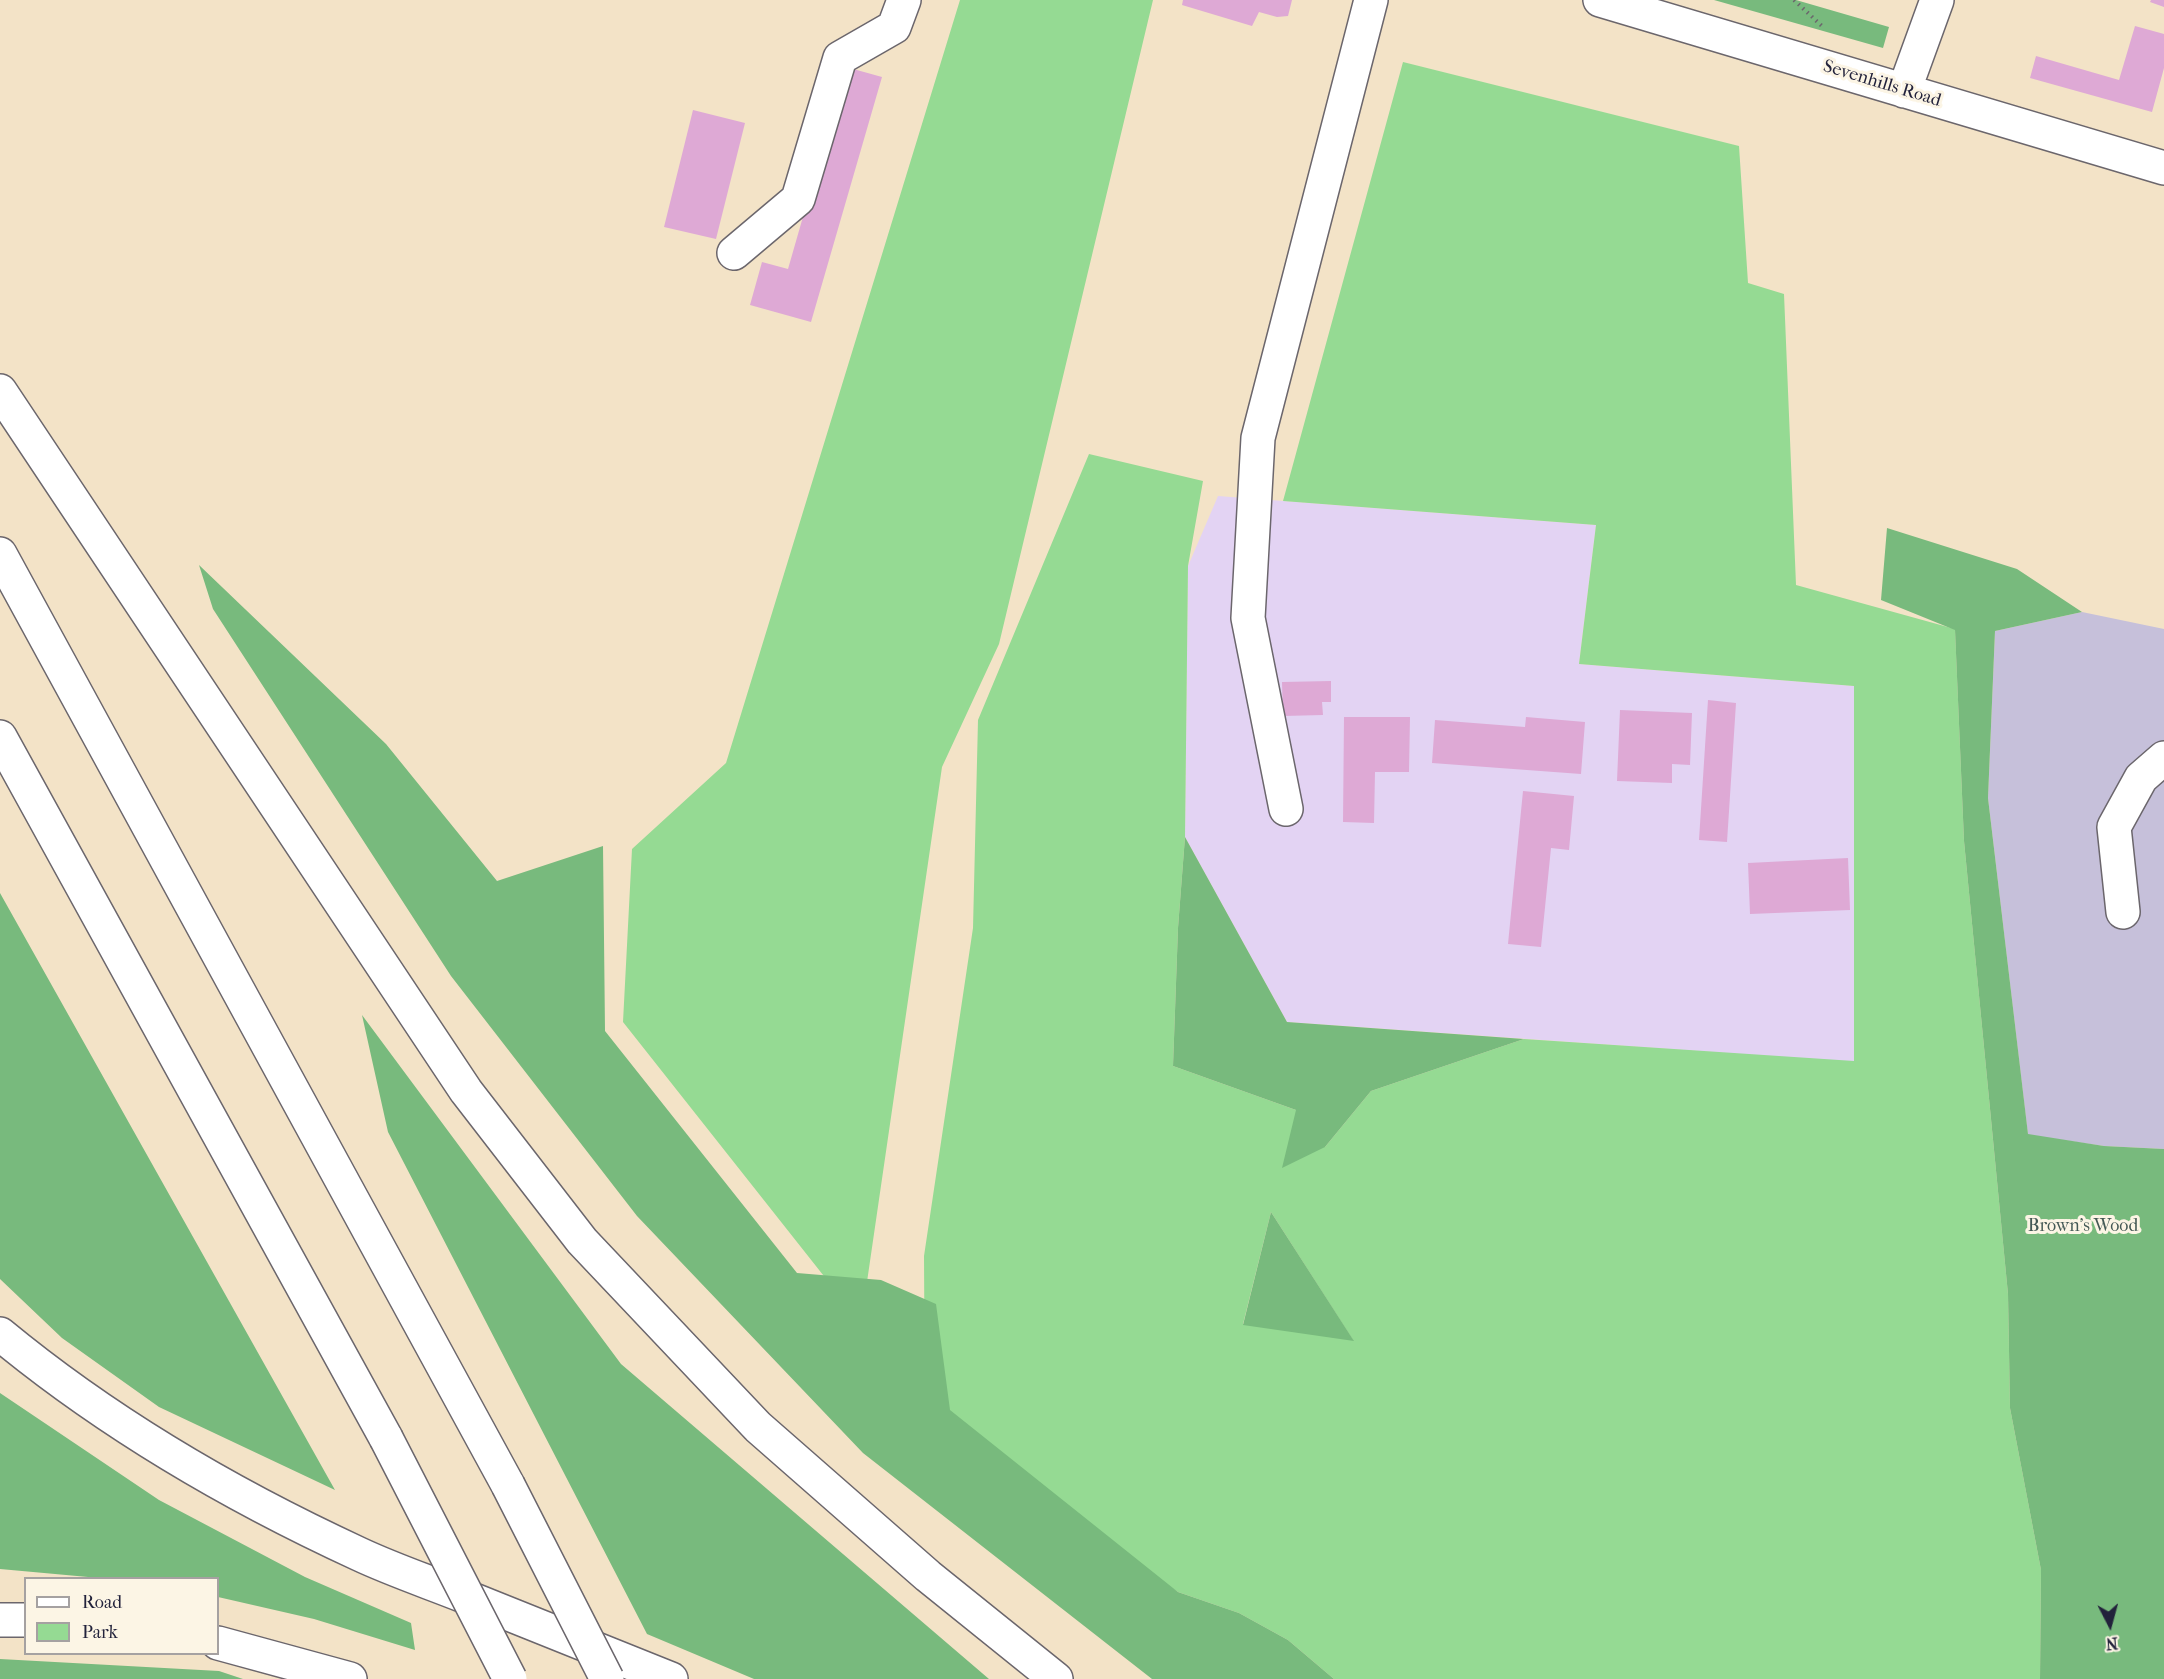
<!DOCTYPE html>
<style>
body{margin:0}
#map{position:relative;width:2164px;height:1679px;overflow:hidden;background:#f3e3c7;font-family:"IM FELL French Canon",serif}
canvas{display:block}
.legend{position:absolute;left:24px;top:1577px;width:195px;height:78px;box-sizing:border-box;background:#fcf5e5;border:2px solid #a5a1a1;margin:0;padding:8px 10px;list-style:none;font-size:18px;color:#22223b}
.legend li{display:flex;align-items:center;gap:12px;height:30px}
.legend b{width:30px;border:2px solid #a5a1a1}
.north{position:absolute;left:2080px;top:1595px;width:60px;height:60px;-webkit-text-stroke:4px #fcf5e5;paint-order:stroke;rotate:174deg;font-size:16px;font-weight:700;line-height:24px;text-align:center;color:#22223b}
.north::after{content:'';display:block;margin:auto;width:21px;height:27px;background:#22223b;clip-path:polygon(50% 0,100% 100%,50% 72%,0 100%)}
</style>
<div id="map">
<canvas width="2164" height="1679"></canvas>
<ul class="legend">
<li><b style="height:8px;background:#fff"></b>Road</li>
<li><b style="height:16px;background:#95da93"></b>Park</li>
</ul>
<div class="north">N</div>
</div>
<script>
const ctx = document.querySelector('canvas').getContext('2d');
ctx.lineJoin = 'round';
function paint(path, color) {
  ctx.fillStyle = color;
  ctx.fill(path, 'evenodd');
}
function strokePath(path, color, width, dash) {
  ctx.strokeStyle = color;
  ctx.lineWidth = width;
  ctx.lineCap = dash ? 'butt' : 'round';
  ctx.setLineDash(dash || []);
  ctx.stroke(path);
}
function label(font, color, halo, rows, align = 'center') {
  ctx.font = font + ' "IM FELL French Canon",serif';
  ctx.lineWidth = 6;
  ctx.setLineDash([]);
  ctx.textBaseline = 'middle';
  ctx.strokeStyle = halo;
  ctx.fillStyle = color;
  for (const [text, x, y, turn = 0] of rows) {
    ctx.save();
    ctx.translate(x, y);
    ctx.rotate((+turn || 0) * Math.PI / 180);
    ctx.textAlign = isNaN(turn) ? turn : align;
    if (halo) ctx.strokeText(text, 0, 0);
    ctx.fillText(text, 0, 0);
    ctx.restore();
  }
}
const built = new Path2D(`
 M1218,496L1596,525L1579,664L1854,686V1062L1287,1022L1185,837L1188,566Z`);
const industrial = new Path2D(`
 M2082,612L2164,629V1149L2104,1146L2028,1135L1988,798L1995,631Z`);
const green = new Path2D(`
 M960,0H1153L999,644L942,767L861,1323L623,1022L632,849L726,763Z
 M1403,62L1739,146L1748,283L1784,294L1796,585L1955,629L1964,841L2008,1294L2010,1408L2041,1570L2040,1679H1334L1288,1640L1239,1613L1178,1592L925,1432L924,1256L973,928L978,720L1089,454L1203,481L1188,566L1185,837L1178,928L1173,1066L1296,1110L1325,1147L1371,1091L1524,1039L1854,1061V686L1579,664L1596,525L1283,501ZM1271,1212L1353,1340L1243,1324Z`);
const forest = new Path2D(`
 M1714,0H1796L1889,27L1883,48Z
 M1887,528L2017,569L2082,612L1995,631L1988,798L2028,1134L2104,1146L2164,1149V1679H2040L2041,1570L2010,1408L2008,1294L1964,841L1955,630L1881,600Z
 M199,565L386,744L497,881L603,846L605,1031L797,1273L881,1280L936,1304L950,1410L1178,1592L1239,1613L1288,1640L1334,1679H1152L863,1453L637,1216L451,976L213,609Z
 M1185,837L1287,1022L1524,1039L1371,1091L1325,1147L1282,1168L1296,1110L1173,1066L1178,928Z
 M0,893L335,1490L159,1407L62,1338L0,1279Z
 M362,1015L621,1364L989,1679H754L647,1634L388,1132Z
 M1271,1212L1354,1341L1243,1325Z
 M0,1393L159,1500L305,1577L411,1623L415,1650L314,1619L218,1597V1578H99L0,1569Z
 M0,1659L219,1671L243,1679H0Z`);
const building = new Path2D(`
 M1183,0H1292L1288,16L1277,17L1259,12L1252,26L1182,5Z
 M2151,0H2164V7L2150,2Z
 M2135,26L2164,34V68L2152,112L2030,78L2036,56L2119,80Z
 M846,67L882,77L811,322L750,305L762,262L788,269Z
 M693,110L745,123L716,239L664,227Z
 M1331,681V702H1322L1323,715L1283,716L1282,682Z
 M1708,700L1736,703L1727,842L1699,840Z
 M1620,710L1692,713L1690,765L1672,764V783L1617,781Z
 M1344,717H1410L1409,772H1375L1374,823L1343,822Z
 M1526,717L1585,722L1581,774L1432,763L1435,720L1525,727Z
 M1523,791L1574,796L1569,850L1551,848L1541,947L1508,944Z
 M1848,858L1850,910L1750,914L1748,863Z`);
const path = new Path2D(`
 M1794,0L1824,28`);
const minor = new Path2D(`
 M1600,0L2164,168
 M1904,91L1937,0
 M734,253L798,199L840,58L894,27L904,0
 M1286,809L1248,618L1258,438L1371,0
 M2123,912L2114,827L2141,778L2164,758`);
const highway = new Path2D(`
 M0,391L466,1091L582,1241L758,1427L928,1576L1056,1679
 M0,554L508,1485
 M0,737L386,1438
 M0,1334C109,1424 231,1495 359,1554C393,1570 429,1582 464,1596C533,1624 602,1651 671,1679
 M0,1620H26
 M218,1643L350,1679`);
const highwayBridge = new Path2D(`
 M386,1438L510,1679
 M508,1485L607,1679`);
const streetNames = [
 ["Sevenhills Road",1882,84,17]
];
const parkNames = [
 ["Brown's Wood",2083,1227]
];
paint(built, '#e3d3f3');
paint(industrial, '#c6c0da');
paint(green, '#95da93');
paint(forest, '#78ba7d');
paint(building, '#dea9d5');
strokePath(minor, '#6b666c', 36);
strokePath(highway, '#6b666c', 36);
strokePath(path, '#6b666c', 4, [1.5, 4.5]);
strokePath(minor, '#fff', 33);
strokePath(highway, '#fff', 33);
strokePath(highwayBridge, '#6b666c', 36, []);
strokePath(highwayBridge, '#fff', 33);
label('18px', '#22223b', '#fcf5e5', streetNames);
label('18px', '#445955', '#fcf5e5', parkNames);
</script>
